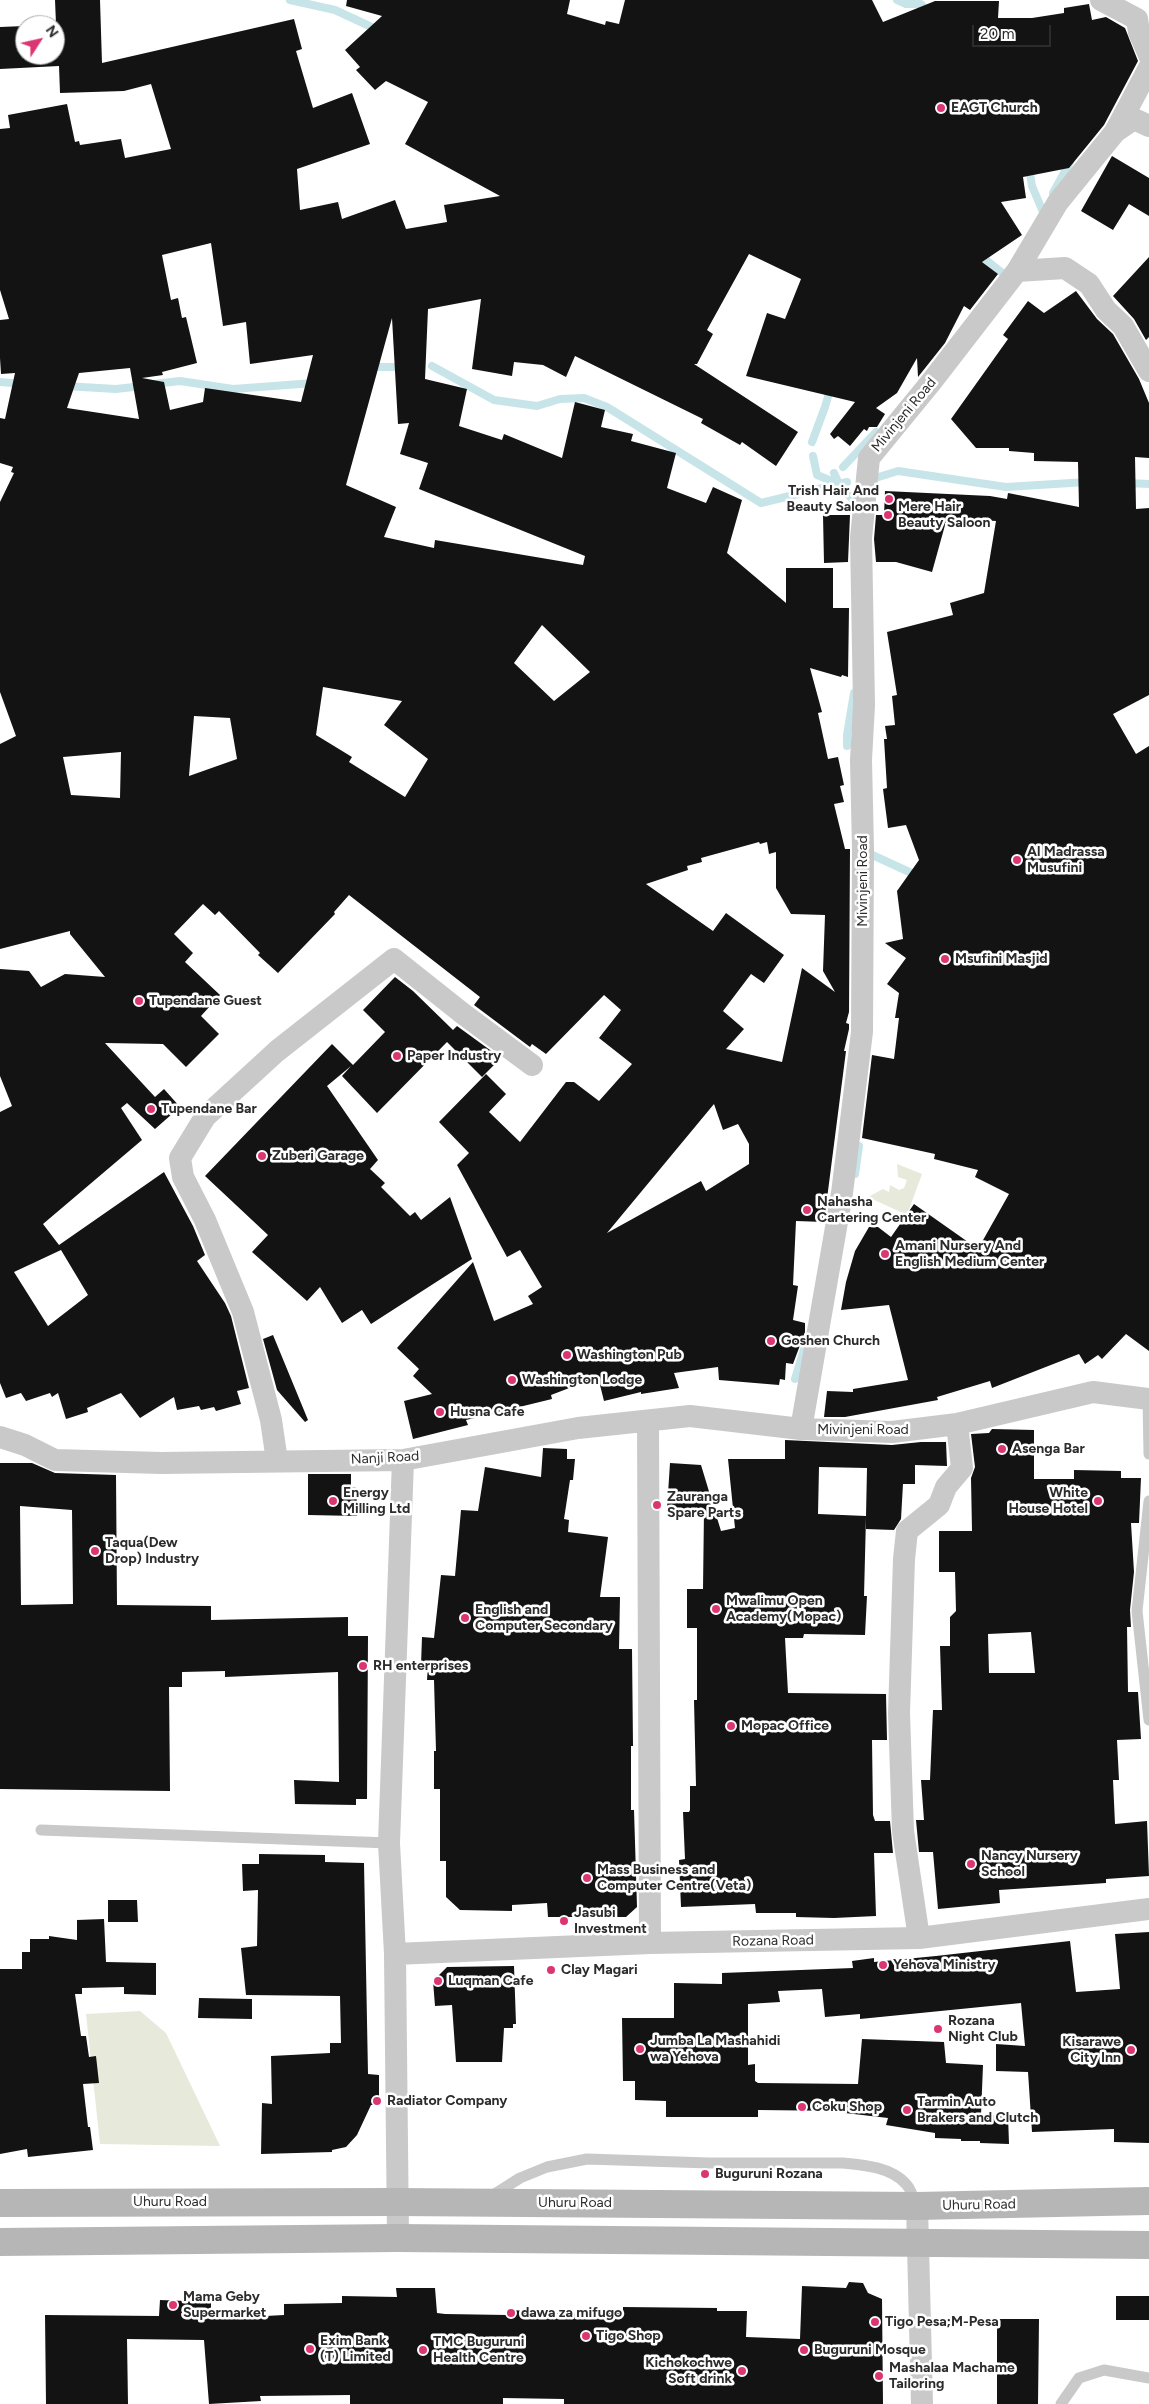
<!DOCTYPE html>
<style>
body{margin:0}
#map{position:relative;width:1149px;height:2404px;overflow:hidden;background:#fff;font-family:Figtree,sans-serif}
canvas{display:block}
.north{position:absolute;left:15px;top:15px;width:50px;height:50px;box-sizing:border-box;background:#fff;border:1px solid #ababab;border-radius:50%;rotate:55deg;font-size:14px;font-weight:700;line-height:20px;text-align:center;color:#2c2c2c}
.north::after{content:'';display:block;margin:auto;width:18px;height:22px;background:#db3672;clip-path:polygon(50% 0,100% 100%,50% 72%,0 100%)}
.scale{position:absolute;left:972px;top:25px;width:79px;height:22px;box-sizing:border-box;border:2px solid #2c2c2c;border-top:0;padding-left:6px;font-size:15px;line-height:18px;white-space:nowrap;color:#2c2c2c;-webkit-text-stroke:4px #fff;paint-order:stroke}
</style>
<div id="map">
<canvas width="1149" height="2404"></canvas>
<div class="north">N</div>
<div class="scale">20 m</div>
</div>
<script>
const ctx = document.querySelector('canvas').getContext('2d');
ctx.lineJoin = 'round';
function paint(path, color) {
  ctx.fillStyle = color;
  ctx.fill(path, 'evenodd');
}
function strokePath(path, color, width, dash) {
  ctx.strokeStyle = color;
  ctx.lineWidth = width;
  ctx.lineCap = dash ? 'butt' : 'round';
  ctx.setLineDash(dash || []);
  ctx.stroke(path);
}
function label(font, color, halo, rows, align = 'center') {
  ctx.font = font + ' Figtree,sans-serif';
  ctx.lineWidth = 5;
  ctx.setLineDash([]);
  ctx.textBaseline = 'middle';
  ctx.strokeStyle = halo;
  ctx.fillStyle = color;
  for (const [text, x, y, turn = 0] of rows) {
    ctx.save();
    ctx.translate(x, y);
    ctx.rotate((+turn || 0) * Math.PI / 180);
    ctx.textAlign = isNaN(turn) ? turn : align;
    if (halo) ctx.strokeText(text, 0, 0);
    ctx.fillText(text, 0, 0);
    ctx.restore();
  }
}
const green = new Path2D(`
 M897,1164L922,1174L907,1215L868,1197L883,1189L889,1192L890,1185L899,1190L904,1188L907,1180L898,1177Z
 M140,2011L166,2033L220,2146L100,2144L86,2014Z`);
const stream = new Path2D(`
 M290,0L335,10L378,30
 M897,0L906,4H921L929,14
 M1029,167L1032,186L1043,212
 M1053,193L1070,162
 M982,250L985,259L1005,275
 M432,366L494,400L537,406L560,399L584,398L607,407L761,503L847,482
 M370,367H404
 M0,382L23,384
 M154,384L180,381L233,389L314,383
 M64,386L116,389L143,386
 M812,442L825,407L831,386
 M813,456L817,475L839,484
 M843,467L876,432
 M834,473L839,484L860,508
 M869,480L898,471L1006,487L1087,482
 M1126,483L1149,484
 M847,746V735L854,693
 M868,853L918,876
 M855,1174L859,1146
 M795,1379L806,1343`);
const building = new Path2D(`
 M55,0H100L102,63L294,19L302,49L296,51L313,108L352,93L370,144L297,169L300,210L338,202L342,219L395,200L406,229L447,222L444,205L500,196L405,144L428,102L386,81L375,90L356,70L360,67L345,50L382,16L346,6L347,0H570L567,14L605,25L606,21L619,24L625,0H872L883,22L935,1H999L998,18H1032L1064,13V8L1089,4L1092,20L1106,17L1125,28L1138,61L1104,125L1069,168L1023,177L1026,198L1001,202L1022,235L982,262L998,274L970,310L964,306L945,343L918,377L917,358L897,393L876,408L885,414L877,427H869L867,431L864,429L850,446L838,436L834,439L830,434L855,402L746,376L767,313L785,319L801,279L749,254L707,330L713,334L697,364H694L798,432L776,466L742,442L740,445L701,423L703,419L575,356L566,377L543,365L514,362L512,376L472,369L481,299L428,309L425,379L467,389L459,426L502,440L504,434L562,458L575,402L605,410L601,427L633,434L631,441L676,453L667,488L706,503L713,487L742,500L727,553L786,603V568H833V608H849L848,677L842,675L841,677L810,668L822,712L818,713L828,759L838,757L844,785L840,786L844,802L834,804L845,849H850L849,1012L846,1023L849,1024V1029L844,1051H846L824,1222L796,1221L793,1285L798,1286L793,1320L805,1323V1332L793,1364L786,1363L785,1380L780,1379L779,1385L719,1380L718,1367L674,1373L679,1388L641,1394V1392L604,1401L598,1377L551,1395L552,1399L466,1420L468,1425L413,1439L404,1401L432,1394L413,1376L419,1369L397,1348L473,1262L494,1321L533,1304L528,1296L542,1287L520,1250L507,1257L457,1165L469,1153L439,1122L486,1074L506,1094L489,1112L520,1142L566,1082H574L599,1101L632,1064L599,1038L621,1010L604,995L546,1054L532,1044L530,1047L474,1005L480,997L349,895L334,912L335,914L278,973L258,955L260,953L219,911L215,915L203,904L174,934L193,953L185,962L220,995L201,1016L219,1034L186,1067L163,1044L105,1043L155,1097L164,1089L180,1107L155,1129L127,1103L121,1108L142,1140L43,1224L59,1245L164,1172L193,1226L205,1255L197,1261L225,1303L231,1316L249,1388L237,1391L241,1404L216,1411L214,1407L201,1410L199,1406L177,1410L174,1397L140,1418L121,1393L87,1408L88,1412L66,1419L58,1393L52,1397L50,1393L26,1401L21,1393L6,1398L0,1383V1112L12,1106L0,1076V969L29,971L41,987L65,974L105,977L70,934V931L0,949V744L16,736L0,692V502L14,473L11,472L13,467L0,463V418L5,419L15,373L1,374L0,358V320L9,319L0,290V129L10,128L8,115L67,104L75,142L79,141L80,145L121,139L125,158L171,149L151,84L124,91L60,93L59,66L0,69V27L25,26V55H55V25H42L56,24ZM211,243L223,326L246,322L250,364L313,355L301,402L205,388L203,402L170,410L164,382L142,378L163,375L162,372L197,363L186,317L182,318L178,298L171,300L162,255ZM392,318L398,424L409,423L400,454L428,463L419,489L585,556L583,565L435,540L434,548L384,537L396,507L346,485ZM130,368L139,419L67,408L79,373ZM542,625L590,672L554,701L514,663ZM323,687L402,701L384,725L428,759L405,797L349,762L352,757L316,735ZM194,716L230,718L237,759L189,776ZM121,752L120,798L71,795L63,757ZM759,842L760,844L767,842L769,854L776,852V888L791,914L825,915L823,971L835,992L802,968L782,1062L726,1049L744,1029L723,1011L751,974L764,983L784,955L726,913L713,931L646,884L688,870L687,866L702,862L701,858ZM714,1104L723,1130L738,1124L749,1144V1164L706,1191L701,1181L607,1233ZM61,1250L88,1295L48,1326L14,1272Z
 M1112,156L1149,178V216L1129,204L1113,230L1081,211Z
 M1149,257V337L1146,340L1134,319L1113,296Z
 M1076,291L1097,319L1113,334L1139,379L1149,403V458L1135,457L1136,509L1149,508V695L1113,714L1136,754L1149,746V1351L1126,1334L1102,1359L1098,1355L1085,1364L1079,1354L992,1388L990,1381L937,1397L938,1400L845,1417H824L827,1391L853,1392V1389L908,1380L889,1305L841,1310L846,1282L855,1251L869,1227H878L891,1237L914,1204L978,1249L1009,1194L975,1177L978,1170L934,1159L935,1154L862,1138L872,1055L894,1059L899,1018H895L899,993L887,984L906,958L885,943L903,939L897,891L919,860L906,825L888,828L883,789L887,788L884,739H887L885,726L895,725L892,696L897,695L887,632L953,615L950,603L984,593L996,521L947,518L932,572L896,562H876L874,539L876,515H884L885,491L990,496L1007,499L1008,493L1079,507L1078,462L1034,461V453L1009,451V448H976L951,419L1008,339L1003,335L1028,301L1044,313Z
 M823,515H850L848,562L824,563Z
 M395,977L413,991L453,1030L457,1026L501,1058L482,1077L447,1042L377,1113L342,1076L351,1066L327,1086L378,1160L370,1169L385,1183L381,1187L410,1216L415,1212L421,1220L450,1197L472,1259L371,1324L362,1310L342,1323L320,1287L307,1301L252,1252L268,1235L205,1176L332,1044L353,1065L385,1032L363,1010Z
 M273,1335L308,1420L305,1422L277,1390L263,1339Z
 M992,1429L1034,1430V1479H1074V1470L1121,1471V1478H1141L1139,1523H1131L1134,1572L1130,1610L1131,1627H1127L1128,1692H1138L1141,1739L1117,1740L1119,1780H1113L1115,1824L1147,1821L1149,1876L1106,1879V1883L999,1890L1000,1903L938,1909L933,1852H919L916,1820H924L921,1780H930L933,1710H942L940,1646H950V1617L956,1611L955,1572H939V1531H972L971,1478L975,1467L971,1434L989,1433ZM1031,1632L1035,1673H989L988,1634Z
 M785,1440L892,1445L921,1442H946L947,1466L915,1465V1484H903L901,1519L894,1530L866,1529V1517L864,1596H867L865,1635L804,1634L803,1638H785L788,1693L886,1694L887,1740H872L873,1815L875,1821H890L893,1853H874L876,1916L834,1918L796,1917V1913H756L755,1904L681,1907L679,1860L685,1859L683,1812H689L690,1810V1786H696L694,1700H697V1628H687V1589H703L704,1510L667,1509L670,1463L701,1465L721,1531L735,1528L728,1459H785ZM819,1467L867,1468L866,1516L818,1514Z
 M543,1448L567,1449V1459H575L573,1480H570L564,1519L569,1520L568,1532L608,1537L600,1597H620L619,1649H632L633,1746H631V1810H634L637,1907L626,1917H548L547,1903L512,1905V1911L460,1910L446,1897V1861H440V1789H434V1751H436L434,1680H427L428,1665H421L422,1637L434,1638L441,1575L455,1576L461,1510L478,1511L485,1467L541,1477Z
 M0,1463H32L55,1473L116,1475L117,1605L211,1606V1620L348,1617V1636H368L367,1799H356V1805L295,1804L294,1780L339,1782L338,1672L225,1677V1671L182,1672V1687H169L170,1791L0,1789ZM20,1506L72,1510L73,1604L21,1605Z
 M308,1474H351V1487L357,1488V1516L308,1515Z
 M259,1854L325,1855V1862L364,1863L368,2074L379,2075V2105H371L357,2135L346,2147L332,2150V2152L261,2154L262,2103L272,2104L271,2056L330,2053V2043H341L340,1996L246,1995L241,1948L257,1946L258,1890L243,1891L242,1864H259Z
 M108,1900H137L138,1922H108Z
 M104,1919L106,1962L156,1963V1995L124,1994V1987L82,1988V1994H75L81,2036H86L89,2057L96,2056L99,2083L83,2084L88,2127H90L93,2150L28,2157L27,2149L0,2154V1969H22V1952H30V1939H49V1936L77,1940V1920Z
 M1149,1932V2143L1114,2142V2129L1032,2132L1028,2072L996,2071V2044L1025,2046L1021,2003L860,2019V2014L825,2017L822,1989L778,1991L780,2002L748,2004V2065L755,2064V2081L758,2083L858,2084L862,2039L944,2042L946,2063L983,2065L981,2115H1008L1009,2144L980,2143V2141H961V2139L935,2138V2133L886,2125L888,2118L845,2113V2111L758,2110V2117H666V2101L635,2100V2081H623L622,2018H674V1983L722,1984V1973L853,1968L852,1961L874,1958V1962L936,1956L1070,1941L1076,1992L1120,1989L1115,1934Z
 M514,1966L516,2024H513V2028H504L502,2062H456L452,2005L435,2006L433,1981L447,1967Z
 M199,1998L252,1999V2019L198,2018Z
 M849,2282L863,2283L868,2293L882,2299L883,2404H564V2399L503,2398V2404H350V2395L260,2396L261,2401L209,2404L204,2340L127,2339L128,2404H46L45,2315L159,2316L160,2300L211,2302V2319L284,2315V2304L342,2303V2296L397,2297L396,2288H435L437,2313L445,2314L507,2315L508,2310L581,2313V2310L623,2311V2307L717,2308V2311H747L746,2337L800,2339L802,2286L846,2288Z
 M1116,2296H1149V2320H1116Z
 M997,2319H1039L1038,2404H997Z`);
const service = new Path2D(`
 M1148,1399L1149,1454
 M1149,1501L1137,1611L1149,1720
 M41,1830L389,1843
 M490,2197L520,2178L547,2167L587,2159L709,2163H843C864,2165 891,2167 906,2184C911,2189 914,2199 916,2206
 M1061,2404L1079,2378L1104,2370L1149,2378`);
const minor = new Path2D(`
 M1101,0L1137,19L1139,32L1149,55
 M1115,132L1134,119L1149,126
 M1017,271L1065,268L1089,284L1106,310L1123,326L1149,371
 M648,1421L650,1943
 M801,1429L842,1193L862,1032L863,849L861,760L864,705L861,538L869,458L932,381L1017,271L1058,202L1115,132L1149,68
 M0,1437L25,1445L55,1460L161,1463L403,1460L578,1428L690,1416L801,1429L892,1432L957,1424L1093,1392L1149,1399
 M277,1461L271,1420L243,1312L205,1220L183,1177L180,1158L205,1117L277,1051L394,959L462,1013L532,1065
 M919,1938L903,1831L899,1713L904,1559L907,1531L939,1505L946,1487L962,1468L957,1424
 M395,1954L650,1943L919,1938L1149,1909
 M917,2206L922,2404
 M398,2238L395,1954L389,1843L403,1460`);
const secondary = new Path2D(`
 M0,2203L396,2202L917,2206L1149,2201
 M0,2242L398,2238L1149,2245`);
const markers = [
 [941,108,5,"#db3672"],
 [889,499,5,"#db3672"],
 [888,515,5,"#db3672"],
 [1017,860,5,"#db3672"],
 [945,959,5,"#db3672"],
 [139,1001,5,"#db3672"],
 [397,1056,5,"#db3672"],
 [151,1109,5,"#db3672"],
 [262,1156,5,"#db3672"],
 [807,1210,5,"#db3672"],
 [885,1254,5,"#db3672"],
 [771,1341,5,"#db3672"],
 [567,1355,5,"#db3672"],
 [512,1380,5,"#db3672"],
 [440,1412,5,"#db3672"],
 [1002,1449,5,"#db3672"],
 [333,1501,5,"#db3672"],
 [1098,1501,5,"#db3672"],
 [657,1505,5,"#db3672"],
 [95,1551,5,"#db3672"],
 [716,1609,5,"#db3672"],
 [465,1618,5,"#db3672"],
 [363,1666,5,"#db3672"],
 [731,1726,5,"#db3672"],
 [971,1864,5,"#db3672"],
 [587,1878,5,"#db3672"],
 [564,1921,5,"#db3672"],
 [883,1965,5,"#db3672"],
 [551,1970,5,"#db3672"],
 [438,1981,5,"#db3672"],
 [938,2029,5,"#db3672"],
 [640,2049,5,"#db3672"],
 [1131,2050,5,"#db3672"],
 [377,2101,5,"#db3672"],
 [802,2107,5,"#db3672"],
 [907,2110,5,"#db3672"],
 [705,2174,5,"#db3672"],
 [173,2305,5,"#db3672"],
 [511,2313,5,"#db3672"],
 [875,2322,5,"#db3672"],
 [586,2336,5,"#db3672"],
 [310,2349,5,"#db3672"],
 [423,2350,5,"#db3672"],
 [804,2350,5,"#db3672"],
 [742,2371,5,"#db3672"],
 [879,2376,5,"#db3672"]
];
const poiNames = [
 ["EAGT Church",951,108],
 ["Trish Hair And",879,491,"right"],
 ["Beauty Saloon",879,507,"right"],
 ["Mere Hair",898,507],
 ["Beauty Saloon",898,523],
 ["Al Madrassa",1027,852],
 ["Musufini",1027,868],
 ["Msufini Masjid",955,959],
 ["Tupendane Guest",149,1001],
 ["Paper Industry",407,1056],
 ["Tupendane Bar",161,1109],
 ["Zuberi Garage",272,1156],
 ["Nahasha",817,1202],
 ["Cartering Center",817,1218],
 ["Amani Nursery And",895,1246],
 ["English Medium Center",895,1262],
 ["Goshen Church",781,1341],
 ["Washington Pub",577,1355],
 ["Washington Lodge",522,1380],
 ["Husna Cafe",450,1412],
 ["Asenga Bar",1012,1449],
 ["Energy",343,1493],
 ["Milling Ltd",343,1509],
 ["White",1088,1493,"right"],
 ["House Hotel",1088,1509,"right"],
 ["Zauranga",667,1497],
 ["Spare Parts",667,1513],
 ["Taqua(Dew",105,1543],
 ["Drop) Industry",105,1559],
 ["Mwalimu Open",726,1601],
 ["Academy(Mopac)",726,1617],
 ["English and",475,1610],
 ["Computer Secondary",475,1626],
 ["RH enterprises",373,1666],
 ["Mopac Office",741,1726],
 ["Nancy Nursery",981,1856],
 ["School",981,1872],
 ["Mass Business and",597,1870],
 ["Computer Centre(Veta)",597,1886],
 ["Jasubi",574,1913],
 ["Investment",574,1929],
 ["Yehova Ministry",893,1965],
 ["Clay Magari",561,1970],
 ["Luqman Cafe",448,1981],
 ["Rozana",948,2021],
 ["Night Club",948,2037],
 ["Jumba La Mashahidi",650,2041],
 ["wa Yehova",650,2057],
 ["Kisarawe",1121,2042,"right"],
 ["City Inn",1121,2058,"right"],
 ["Radiator Company",387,2101],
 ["Tarmin Auto",917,2102],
 ["Brakers and Clutch",917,2118],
 ["Coku Shop",812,2107],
 ["Buguruni Rozana",715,2174],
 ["Mama Geby",183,2297],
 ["Supermarket",183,2313],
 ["dawa za mifugo",521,2313],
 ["Tigo Pesa;M-Pesa",885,2322],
 ["Tigo Shop",596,2336],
 ["Exim Bank",320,2341],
 ["(T) Limited",320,2357],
 ["TMC Buguruni",433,2342],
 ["Health Centre",433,2358],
 ["Buguruni Mosque",814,2350],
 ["Kichokochwe",732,2363,"right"],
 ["Soft drink",732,2379,"right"],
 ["Mashalaa Machame",889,2368],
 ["Tailoring",889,2384]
];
const streetNames = [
 ["Mivinjeni Road",904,415,-50],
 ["Mivinjeni Road",863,881,-90],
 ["Mivinjeni Road",863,1430],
 ["Nanji Road",385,1458,-3],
 ["Rozana Road",773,1941,-1],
 ["Uhuru Road",170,2202],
 ["Uhuru Road",575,2203],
 ["Uhuru Road",979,2205,-1]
];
paint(green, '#e7e9da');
strokePath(stream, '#c7e5e8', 8);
paint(building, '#131313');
strokePath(service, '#c9c9c9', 11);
strokePath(minor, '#c9c9c9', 22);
strokePath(secondary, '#b6b6b6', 28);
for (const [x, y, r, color] of markers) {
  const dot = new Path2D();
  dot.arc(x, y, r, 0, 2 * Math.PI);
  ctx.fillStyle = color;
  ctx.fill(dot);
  strokePath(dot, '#fff', 2);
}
label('bold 14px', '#2c2c2c', '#fff', poiNames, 'left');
label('14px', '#2c2c2c', '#fff', streetNames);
</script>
